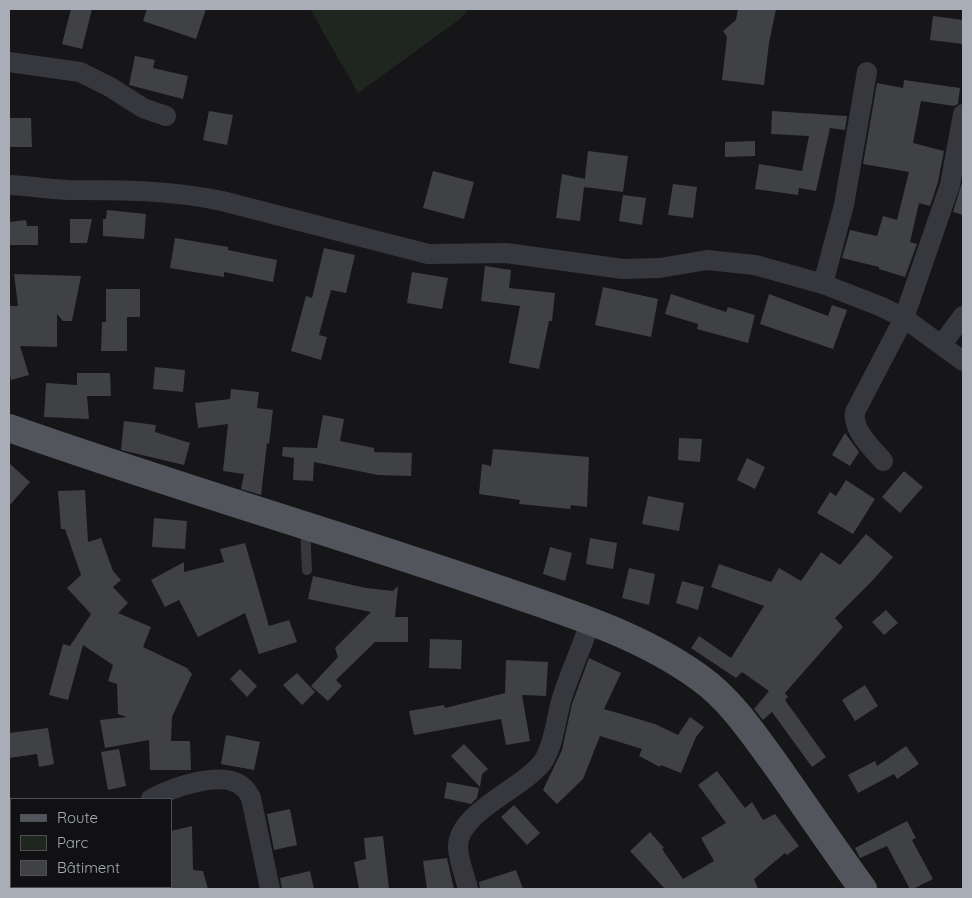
<!DOCTYPE html>
<meta charset="utf-8">
<style>
body{margin:0}
#map{position:relative;width:972px;height:898px;overflow:hidden;background:#161618;font-family:Quicksand,sans-serif}
canvas{display:block}
.frame{position:absolute;inset:0;border:10px solid #a8adb8;pointer-events:none}
.legend{position:absolute;left:10px;top:798px;width:162px;height:90px;box-sizing:border-box;background:#111113;border:1px solid #4d4f55;margin:0;padding:6px 9px;list-style:none;font-size:15px;color:#a8adb8}
.legend li{display:flex;align-items:center;gap:10px;height:25px}
.legend b{width:25px;border:1px solid #4d4f55}
</style>
<div id="map">
<canvas width="972" height="898"></canvas>
<div class="frame"></div>
<ul class="legend">
<li><b style="height:6px;background:#53555c"></b>Route</li>
<li><b style="height:14px;background:#1e261f"></b>Parc</li>
<li><b style="height:14px;background:#404145"></b>Bâtiment</li>
</ul>
</div>
<script>
const ctx = document.querySelector('canvas').getContext('2d');
ctx.lineJoin = 'round';
function paint(path, color) {
  ctx.fillStyle = color;
  ctx.fill(path, 'evenodd');
}
function strokePath(path, color, width, dash) {
  ctx.strokeStyle = color;
  ctx.lineWidth = width;
  ctx.lineCap = dash ? 'butt' : 'round';
  ctx.setLineDash(dash || []);
  ctx.stroke(path);
}
const green = new Path2D(`
 M310,9H469L460,19L358,93Z`);
const building = new Path2D(`
 M71,9H92L82,49L62,44Z
 M147,9H206L196,39L143,21Z
 M738,9H776L769,43L764,85L722,80L727,37L723,31L736,20Z
 M933,16L963,20V44L930,40Z
 M135,56L155,60L153,68L188,76L183,99L129,85Z
 M904,80L960,88L958,104L954,106L921,101L913,143L944,151L938,182L930,206L919,203L910,242L917,244L905,277L879,269V267L842,258L850,230L877,236L883,216L897,220L909,172L863,164L877,83L903,88Z
 M209,111L233,115L227,145L203,140Z
 M772,111L847,116L845,130L830,128L816,191L799,188L798,195L755,189L759,164L802,171L809,136L771,134Z
 M9,118H31L32,147H9Z
 M755,141V156L725,157V142Z
 M588,151L628,156L623,192L584,187Z
 M433,171L474,182L464,219L423,208Z
 M562,174L585,179L580,221L556,218Z
 M963,179V215L953,212Z
 M673,184L697,187L693,218L668,215Z
 M623,195L646,198L642,225L619,221Z
 M107,210L146,214L144,239L103,236V219H106Z
 M70,219H92L87,243H70Z
 M26,220L27,226H38V245H9V222Z
 M175,238L228,247V250L277,260L273,282L224,272V277L170,268Z
 M324,248L355,255L346,293L331,290L319,335L327,337L321,360L291,351L306,296L312,298Z
 M485,266L511,270L509,288L555,293L552,321H549L539,369L509,363L520,306L481,301Z
 M412,272L448,278L442,309L407,303Z
 M14,274L81,276L72,321H63L57,314V347L20,346L29,375L11,380L9,372V306H18Z
 M603,287L658,299L651,337L595,325Z
 M106,289H140V317H127V351H101L102,322H106Z
 M671,294L726,312L728,307L755,315L748,343L697,329L698,324L665,314Z
 M769,294L828,316L832,305L847,310L833,349L760,324Z
 M155,367L185,370L183,392L153,389Z
 M77,373H110L111,396H87L89,419L44,417L46,383L77,385Z
 M231,389L259,392L257,408L273,410L269,444L267,443L261,495L241,489L244,474L223,471L228,424L198,428L195,403L230,399Z
 M323,415L344,419L340,441L374,448V452L412,453L411,476L378,475L314,462L313,481L293,480L294,458L282,456L283,447L317,448Z
 M124,421L156,425L155,432L190,443L184,465L121,450Z
 M845,433L859,452L850,466L832,455Z
 M679,438L702,439L700,462L678,460Z
 M493,449L589,457L587,507L571,505L570,509L519,504L520,500L479,494L482,464L491,466Z
 M747,458L765,467L755,489L737,480Z
 M9,463L30,482L9,506Z
 M904,471L923,487L900,513L882,497Z
 M846,480L875,499L853,534L817,513L830,492L836,496Z
 M85,490L88,542L101,538L113,571L121,580L113,587L128,603L118,613L151,627L143,647L187,668L192,674L172,717L171,741H190L191,770H150L149,740L105,748L100,720L127,717L118,714L117,684L108,681L113,665L83,645L68,700L49,695L63,644L70,646L91,614L67,588L81,575L65,529H61L58,491Z
 M648,496L684,503L679,531L642,524Z
 M154,518L187,521L185,549L152,547Z
 M866,534L893,557L873,580L835,618L843,627L785,693L788,697L785,700L826,757L812,767L772,712L763,720L754,709L769,691L742,672L736,678L691,648L699,636L731,658L764,606L711,587L719,564L771,582L779,568L801,581L821,552L840,565Z
 M590,538L617,543L613,569L586,564Z
 M245,543L269,626L289,620L297,642L259,654L245,613L198,637L179,600L165,607L151,580L184,562V572L224,562L220,549Z
 M550,547L572,553L565,581L543,574Z
 M629,568L655,574L649,605L622,598Z
 M313,576L366,588L393,591L398,586L395,617H408V642H375L336,680L342,686L328,701L311,686L338,657L335,648L371,612L308,599Z
 M682,581L704,587L698,610L676,603Z
 M886,610L898,623L884,635L872,622Z
 M430,639L462,640L461,669L429,668Z
 M589,658L621,673L604,709L655,724L678,735L690,717L704,727L696,737L681,773L661,765L660,767L639,756L642,749L600,736L583,779L557,804L543,790L562,750L572,704Z
 M506,660L548,662L546,696L522,695L530,741L506,745L501,719L414,735L409,711L444,705L445,708L505,693Z
 M240,669L257,686L247,697L230,679Z
 M297,673L315,692L302,705L283,685Z
 M865,685L878,706L855,721L842,700Z
 M48,728L54,764L39,767L37,754L9,758V733Z
 M226,735L260,742L254,770L221,764Z
 M464,744L488,769L482,774L480,787L451,756Z
 M906,746L919,764L897,779L894,774L858,793L848,775L875,761L877,766Z
 M119,749L126,786L108,790L101,752Z
 M717,771L745,808L752,802L763,820L775,814L799,846L787,855L785,853L754,879L758,889H665L630,851L650,832L664,848L662,849L683,879L714,861L701,838L726,823L698,785Z
 M447,782L479,788L477,798L471,804L444,798Z
 M514,805L540,833L527,845L501,817Z
 M290,809L297,845L274,850L267,814Z
 M907,821L916,838L912,840L933,879L913,889H910L887,846L860,858L855,848Z
 M192,826L193,870L203,871L208,889H171V831Z
 M383,836L389,889H359L354,862L366,859L364,838Z
 M447,858L454,889H427L423,861Z
 M516,870L523,889H480L479,882Z
 M310,871L314,889H282L280,878Z`);
const service = new Path2D(`
 M305,527L307,570`);
const minor = new Path2D(`
 M9,62L80,72L110,87L143,108L166,116
 M9,185C29,186 49,189 70,190C122,190 170,190 222,201L428,254L506,253L623,269L660,268L707,260L755,265L823,284L882,307L904,318L963,361
 M823,284L844,205L867,72
 M942,344L963,316
 M883,461C872,448 852,430 855,412L904,318L950,185L963,114
 M151,799C171,788 225,768 244,788C247,790 249,795 251,798L270,889
 M38,889L43,887
 M468,889C465,876 459,862 458,848C456,812 526,788 544,760C554,743 556,720 561,701C569,675 581,649 590,623`);
const primary = new Path2D(`
 M9,428C164,483 322,529 478,582C553,608 636,631 700,678C731,700 754,735 776,765C805,806 833,848 863,889`);
paint(green, '#1e261f');
paint(building, '#404145');
strokePath(service, '#37383d', 10);
strokePath(minor, '#37383d', 20);
strokePath(primary, '#53555c', 28);
</script>
